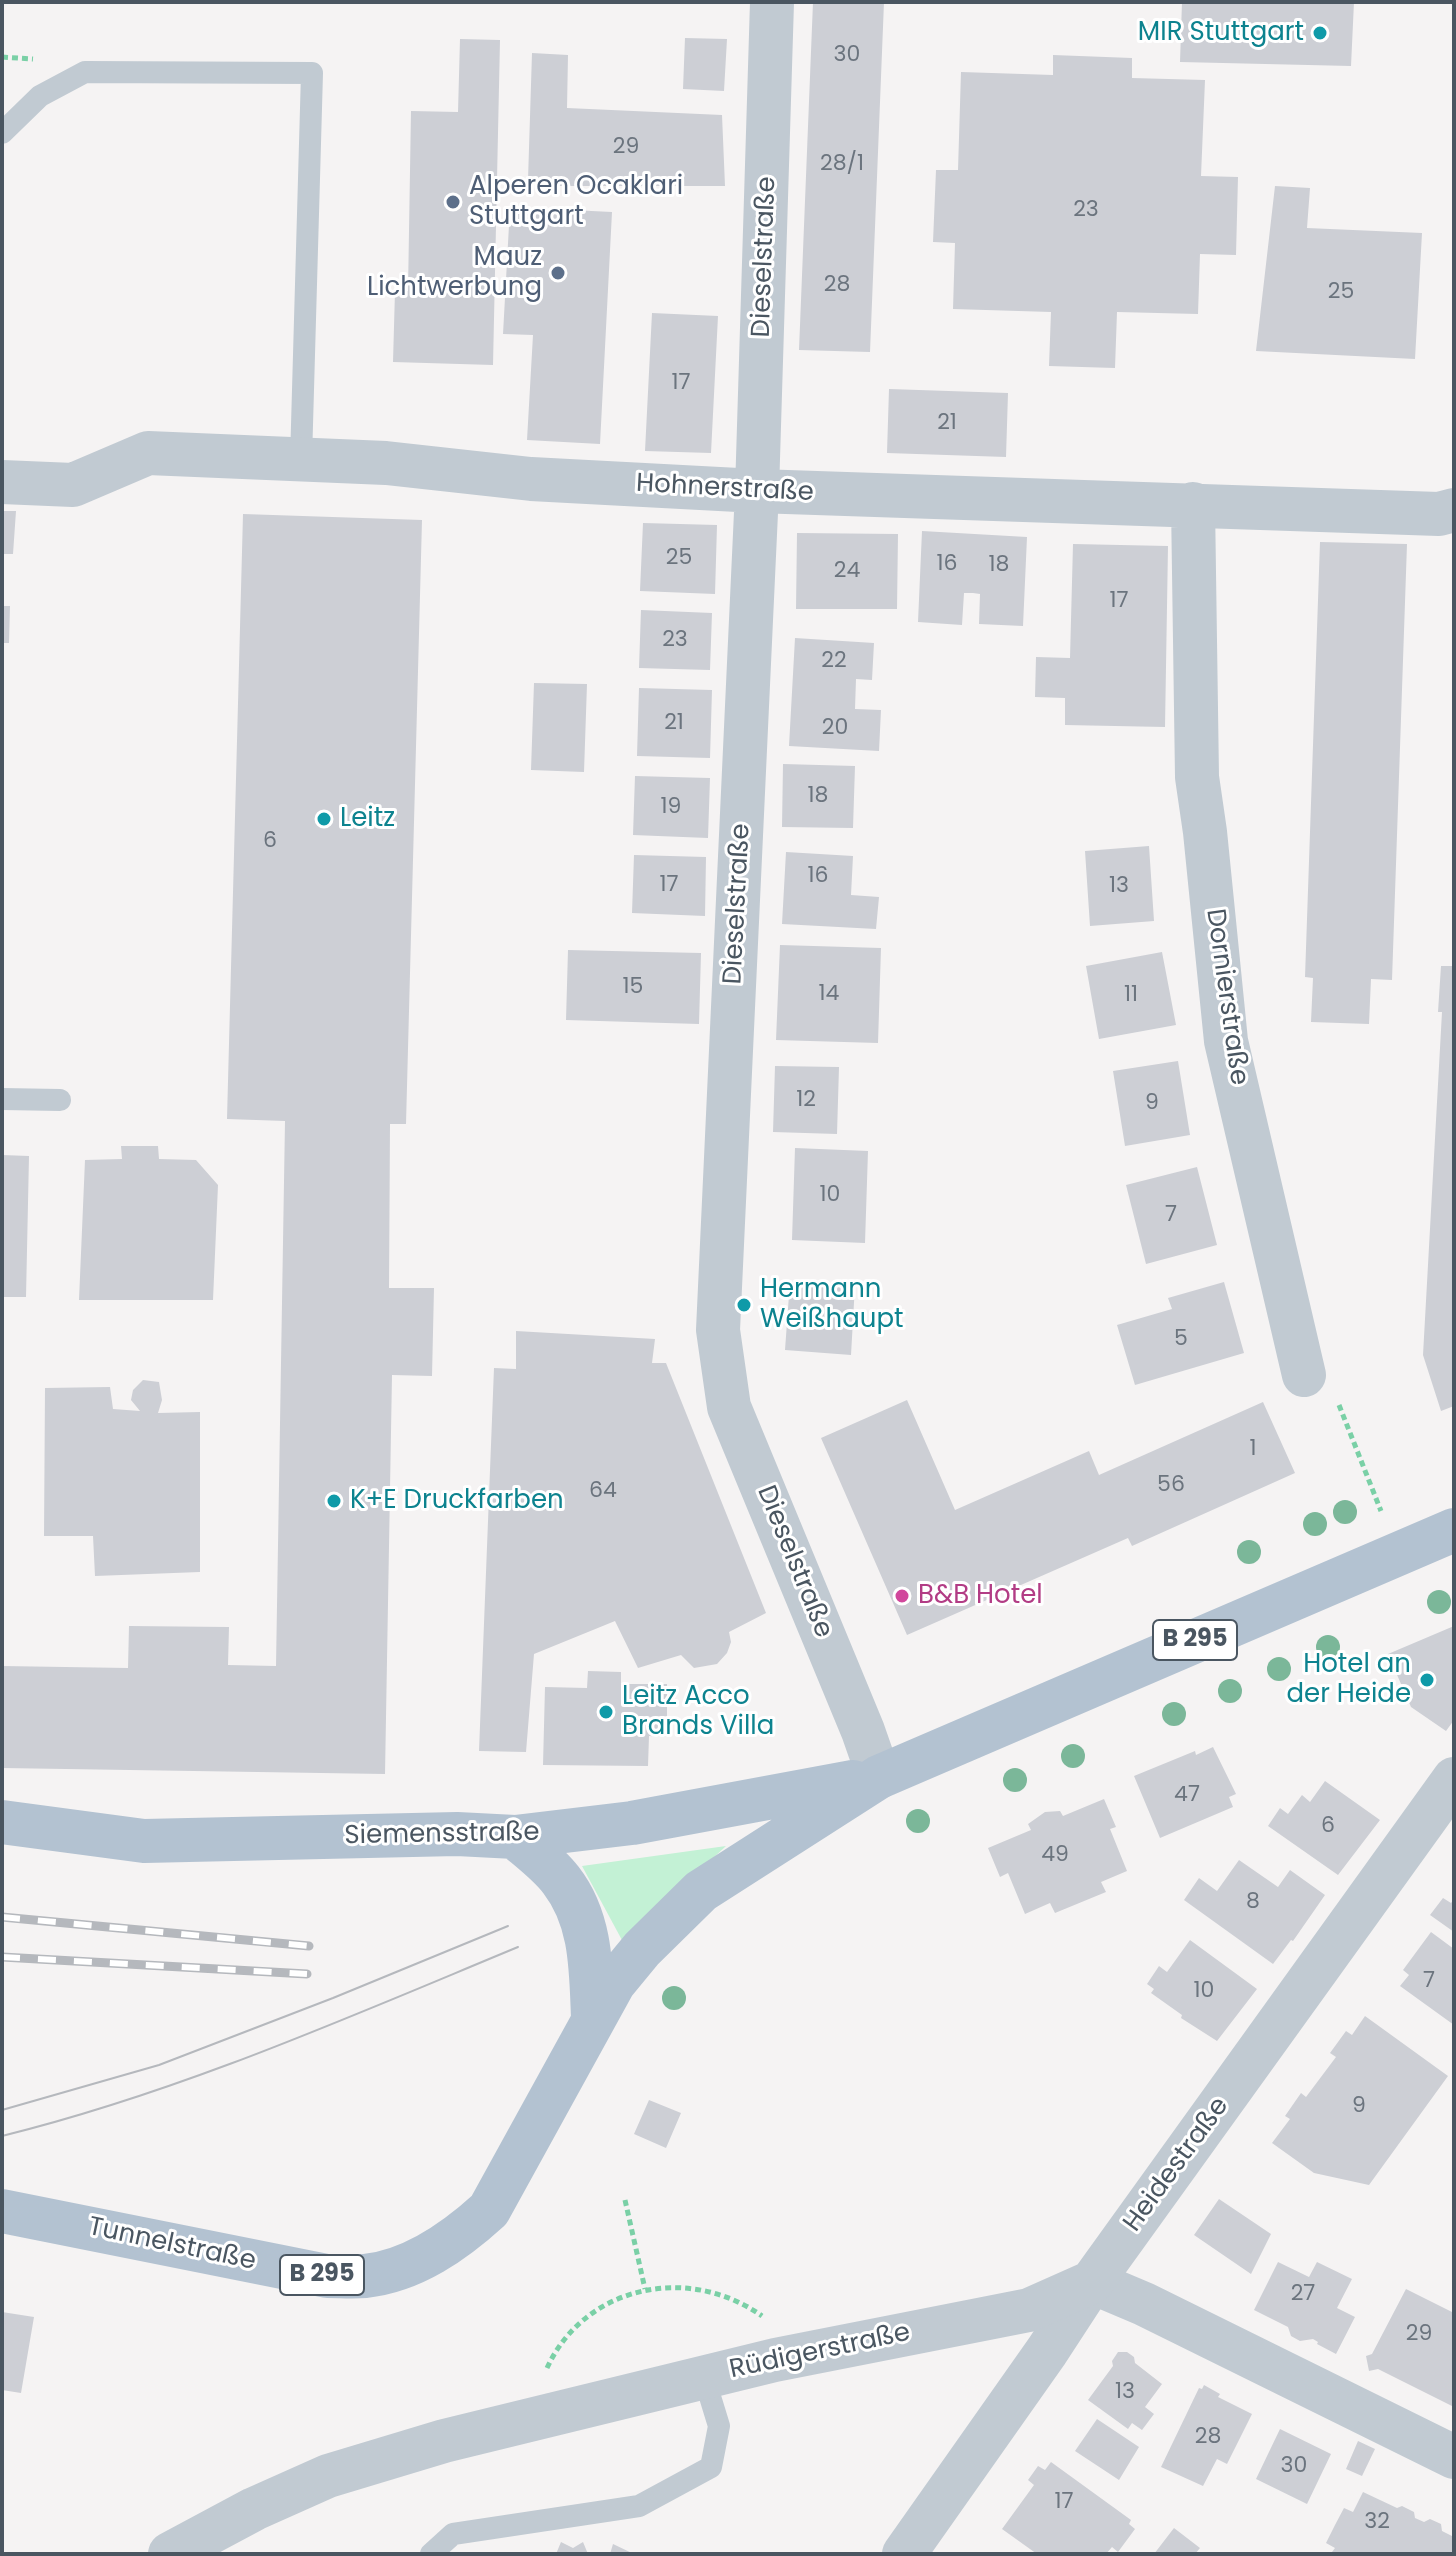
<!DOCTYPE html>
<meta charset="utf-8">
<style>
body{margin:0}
#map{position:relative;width:1456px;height:2556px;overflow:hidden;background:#f5f3f3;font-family:Poppins,sans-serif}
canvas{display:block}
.frame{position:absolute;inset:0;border:4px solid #4a5661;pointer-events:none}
</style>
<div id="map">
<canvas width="1456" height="2556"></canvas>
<div class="frame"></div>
</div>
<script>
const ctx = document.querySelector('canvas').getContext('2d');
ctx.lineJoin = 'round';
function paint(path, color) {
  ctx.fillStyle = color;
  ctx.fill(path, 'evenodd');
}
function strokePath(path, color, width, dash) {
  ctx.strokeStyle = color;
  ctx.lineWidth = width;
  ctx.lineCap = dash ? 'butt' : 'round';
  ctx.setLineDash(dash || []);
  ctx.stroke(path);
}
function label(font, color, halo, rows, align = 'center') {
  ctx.font = font + ' Poppins,sans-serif';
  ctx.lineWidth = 6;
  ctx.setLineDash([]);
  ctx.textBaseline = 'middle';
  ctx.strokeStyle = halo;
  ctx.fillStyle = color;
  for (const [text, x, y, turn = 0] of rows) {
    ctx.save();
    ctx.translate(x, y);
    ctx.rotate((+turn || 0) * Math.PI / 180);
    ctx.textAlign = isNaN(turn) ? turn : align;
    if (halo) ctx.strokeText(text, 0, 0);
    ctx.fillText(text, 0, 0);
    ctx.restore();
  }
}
const green = new Path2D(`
 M726,1846L623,1942L582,1866Z`);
const building = new Path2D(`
 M813,2H884L870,352L799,350Z
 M1182,2H1354L1351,66L1180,62Z
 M685,38L727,39L724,91L683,89Z
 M460,39L500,40L493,365L393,362L395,291H408L411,111L458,112Z
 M532,53L568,55L567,108L722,115L725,186H550L528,180Z
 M1053,55L1132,58V78L1205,80L1201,176L1238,177L1236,255L1200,254L1198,314L1117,312L1115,368L1049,366L1051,312L953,309L955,243L933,242L936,170H958L961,72L1053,75Z
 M1275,186L1310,188L1307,228L1422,233L1415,359L1256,351Z
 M510,207L612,212L600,444L527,440L533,335L503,334Z
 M652,313L718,316L711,453L645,451Z
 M889,389L1008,393L1006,457L887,453Z
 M2,511H16L13,554H2Z
 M243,514L422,520L406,1124H390L389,1288H434L432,1376L392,1375L385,1774L2,1768V1666L128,1668L129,1626L229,1627L228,1665L276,1666L285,1121L227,1119Z
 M643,523L717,525L715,594L640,591Z
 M922,531L1027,537L1023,626L979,624L980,594L973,593H964L962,625L918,622Z
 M797,533L898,534L897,609H796Z
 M1320,542L1407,544L1392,980L1371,979L1369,1024L1311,1022L1313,978L1305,977Z
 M1073,544L1168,546L1165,727L1065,725V698L1035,697L1036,657L1070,658Z
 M2,606H10L9,643H2Z
 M641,610L712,613L710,670L639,668Z
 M795,638L874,643L872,680L856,679L855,709L881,710L879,751L789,746Z
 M534,683L587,684L584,772L531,770Z
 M639,688L712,690L710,758L637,756Z
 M783,764L855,766L853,828L782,827Z
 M635,776L710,778L708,838L633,835Z
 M1149,846L1154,921L1090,926L1085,851Z
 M786,852L853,856L851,895L879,897L876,929L782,924Z
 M634,855L706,857L705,916L632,913Z
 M780,945L881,948L878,1043L776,1040Z
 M568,950L701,953L699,1024L566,1020Z
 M1162,952L1176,1025L1099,1039L1086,966Z
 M1441,966H1454V1406L1441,1411L1423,1355L1442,1012H1438Z
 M1178,1061L1190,1135L1125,1146L1113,1071Z
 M775,1066L839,1067L837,1134L773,1132Z
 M121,1146H158L159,1159L196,1160L218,1185L213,1300H79L85,1160L122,1159Z
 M795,1148L868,1151L865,1243L792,1240Z
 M2,1155L29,1156L26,1297H2Z
 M1197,1167L1217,1245L1146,1264L1126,1185Z
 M790,1281L855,1285L851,1355L785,1350Z
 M1224,1282L1244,1353L1135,1385L1117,1325L1172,1309L1168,1298Z
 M516,1331L655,1339L652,1363H666L766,1613L729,1632L731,1642L727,1653L717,1664L694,1668L681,1655L638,1668L615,1621L534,1654L526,1752L479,1751L494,1368L516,1369Z
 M143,1380L159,1382L162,1400L158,1413L200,1412V1572L95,1576L93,1536H44L45,1388L110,1387L113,1409L140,1411L131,1400L133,1390Z
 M907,1400L955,1510L1089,1451L1099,1475L1263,1402L1295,1473L1132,1546L1128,1538L907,1635L821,1438Z
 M1454,1626V1720L1446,1731L1411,1707L1388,1654Z
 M588,1671L621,1672V1684H667V1737L649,1736L648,1766L543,1765L545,1687L587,1688Z
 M1213,1747L1236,1794L1229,1797L1233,1807L1160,1838L1134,1776L1195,1751L1196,1755Z
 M1325,1781L1380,1820L1338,1875L1268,1826L1280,1808L1288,1814L1302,1795L1310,1802Z
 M1104,1799L1116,1827L1110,1829L1127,1871L1101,1882L1106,1892L1055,1913L1050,1903L1025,1914L1008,1873L1000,1877L988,1848L1031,1830L1028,1824L1045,1812L1060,1811L1063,1816Z
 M1239,1860L1278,1887L1290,1870L1325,1895L1293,1941L1291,1940L1273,1964L1184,1900L1199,1878L1217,1891Z
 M1443,1898L1451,1903L1454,1899V1932L1430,1915Z
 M1431,1932L1454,1949V2025L1400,1986L1409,1975L1403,1970Z
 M1190,1940L1257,1989L1217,2041L1181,2018L1182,2015L1151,1993L1154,1989L1147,1984L1159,1966L1167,1972Z
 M1365,2016L1448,2076L1369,2185L1314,2173L1272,2143L1290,2119L1285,2116L1301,2093L1306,2097L1336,2057L1330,2053L1346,2031L1352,2035Z
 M649,2100L681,2113L666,2148L634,2134Z
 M1219,2199L1271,2234L1251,2274L1194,2235Z
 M1278,2262L1309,2277L1317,2262L1352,2279L1337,2308L1355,2317L1336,2354L1317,2344L1318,2342L1313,2339L1300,2341L1291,2336L1288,2327L1254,2310Z
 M1406,2289L1454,2313V2407L1378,2369L1369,2371L1366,2356L1372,2354Z
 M2,2312L34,2317L21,2393L2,2390Z
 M1118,2352H1127L1134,2357L1135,2363L1162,2384L1145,2407L1154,2414L1142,2430L1132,2423L1128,2429L1088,2400L1113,2366L1112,2361Z
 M1204,2385L1220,2394L1218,2397L1252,2414L1227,2464L1217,2459L1203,2486L1161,2467L1199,2388L1202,2389Z
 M1097,2419L1139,2447L1119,2480L1075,2451Z
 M1280,2429L1331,2454L1307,2504L1256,2479Z
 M1358,2441L1375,2449L1362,2476L1346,2469Z
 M1051,2462L1131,2520L1129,2524L1135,2529L1118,2552L1112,2547L1106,2554H1037L1002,2529L1034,2485L1028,2480L1038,2466L1045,2470Z
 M1363,2492L1397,2508L1402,2506L1414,2512L1415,2518L1424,2522L1430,2519L1441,2524L1442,2531L1454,2537V2554L1332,2552L1335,2548L1326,2543L1335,2525L1344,2508L1353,2512Z
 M1174,2528L1200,2548L1195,2554H1154Z
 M561,2542L573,2548L583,2542L588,2554H556Z
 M613,2544L634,2554H610Z`);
const path = new Path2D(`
 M2,57L33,59
 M1339,1405L1381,1511
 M625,2200L645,2289
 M547,2368C585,2285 689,2264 762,2316`);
const service = new Path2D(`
 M2,133L40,96L85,72L312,73L301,460
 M2,1099L60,1100
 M431,2554L453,2534L639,2506L711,2467L719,2426L704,2377`);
const minor = new Path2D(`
 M772,2L757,491L718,1330L729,1407L863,1731L879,1777
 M2,482L73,485L148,453L386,463L531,479L757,491L1439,514L1454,510
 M1193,504L1197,777L1205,832L1226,1041L1304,1375
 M904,2554L1047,2351L1092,2282L1144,2304L1454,2457`);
const tertiary = new Path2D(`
 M170,2554L254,2509L328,2476L444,2441L775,2360L1029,2310L1092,2282L1454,1779`);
const primary = new Path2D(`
 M2,1822L144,1841L457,1834L515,1837L632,1823L853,1782
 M515,1837C530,1850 549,1864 561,1880C592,1920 591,1969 593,2018
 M2,2211L327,2276C340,2276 353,2277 365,2276C413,2271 455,2241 489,2210L614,1983L642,1949L701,1891L879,1777L1454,1530`);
const tram = new Path2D(`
 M2,2110L159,2065L333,1998L508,1926
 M2,2136C180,2092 349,2017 518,1947`);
const rail = new Path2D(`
 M2,1917L309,1946
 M2,1957L307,1974`);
const trees = [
 [1345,1512],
 [1315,1524],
 [1249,1552],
 [1439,1602],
 [1328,1647],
 [1279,1669],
 [1230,1691],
 [1174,1714],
 [1073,1756],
 [1015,1780],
 [918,1821],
 [674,1998]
];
const markers = [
 [1320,33,8,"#0f9aa8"],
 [453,202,8,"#5c6f8a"],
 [558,273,8,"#5c6f8a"],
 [324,819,8,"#0f9aa8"],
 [744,1305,8,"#0f9aa8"],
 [334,1501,8,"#0f9aa8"],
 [902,1596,8,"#d1479c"],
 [1427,1680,8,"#0f9aa8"],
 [606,1712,8,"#0f9aa8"]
];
const numberNames = [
 ["30",847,55],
 ["29",626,147],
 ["28/1",842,164],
 ["23",1086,210],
 ["28",837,285],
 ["25",1341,292],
 ["17",681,383],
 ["21",947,423],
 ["25",679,558],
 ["16",947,564],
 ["18",999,565],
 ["24",847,571],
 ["17",1119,601],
 ["23",675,640],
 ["22",834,661],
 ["21",674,723],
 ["20",835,728],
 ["18",818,796],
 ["19",671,807],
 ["6",270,841],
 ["16",818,876],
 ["17",669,885],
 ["13",1119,886],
 ["15",633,987],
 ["14",829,994],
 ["11",1131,995],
 ["12",806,1100],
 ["9",1152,1103],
 ["10",830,1195],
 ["7",1171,1215],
 ["5",1181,1339],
 ["1",1253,1449],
 ["56",1171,1485],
 ["64",603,1491],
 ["47",1187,1795],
 ["6",1328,1826],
 ["49",1055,1855],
 ["8",1253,1902],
 ["7",1429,1981],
 ["10",1204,1991],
 ["9",1359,2106],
 ["27",1303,2294],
 ["29",1419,2334],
 ["13",1125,2392],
 ["28",1208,2437],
 ["30",1294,2466],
 ["17",1064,2502],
 ["32",1377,2522]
];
const shields = [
 [1195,1640,84],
 [322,2275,84]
];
const shieldNames = [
 ["B 295",1195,1640],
 ["B 295",322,2275]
];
const cultureNames = [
 ["MIR Stuttgart",1304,33,"right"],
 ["Leitz",340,819],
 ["Hermann",760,1290],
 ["Weißhaupt",760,1320],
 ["K+E Druckfarben",350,1501],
 ["Hotel an",1411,1665,"right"],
 ["der Heide",1411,1695,"right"],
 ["Leitz Acco",622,1697],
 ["Brands Villa",622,1727]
];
const serviceNames = [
 ["Alperen Ocaklari",469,187],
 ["Stuttgart",469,217],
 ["Mauz",542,258,"right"],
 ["Lichtwerbung",542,288,"right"]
];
const streetNames = [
 ["Dieselstraße",765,257,-88],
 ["Hohnerstraße",725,489,3],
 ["Dieselstraße",738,904,-87],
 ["Dornierstraße",1226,997,82],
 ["Dieselstraße",794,1562,68],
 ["Siemensstraße",442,1835,-1],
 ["Heidestraße",1177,2165,-54],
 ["Tunnelstraße",172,2245,12],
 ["Rüdigerstraße",820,2352,-12]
];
const hotelNames = [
 ["B&B Hotel",918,1596]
];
paint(green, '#c3f1d5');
paint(building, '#cdcfd5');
strokePath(path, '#7ad0a6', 5, [6, 4]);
strokePath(service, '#c1cad2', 22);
strokePath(minor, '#c1cad2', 44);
strokePath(tertiary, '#c1cad2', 44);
strokePath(primary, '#b3c2d1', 44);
strokePath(tram, '#b5b8bd', 2);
strokePath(rail, '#b5b8bd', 9);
strokePath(rail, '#fff', 6, [18]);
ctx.fillStyle = '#7bb799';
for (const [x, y] of trees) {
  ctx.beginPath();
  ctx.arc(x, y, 12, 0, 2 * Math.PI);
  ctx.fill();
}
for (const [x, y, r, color] of markers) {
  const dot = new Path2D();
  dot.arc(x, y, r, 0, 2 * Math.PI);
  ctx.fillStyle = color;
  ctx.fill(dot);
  strokePath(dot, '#fff', 3);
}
label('22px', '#6b747e', null, numberNames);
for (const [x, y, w] of shields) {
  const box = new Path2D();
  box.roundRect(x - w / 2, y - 20, w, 40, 6);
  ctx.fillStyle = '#fff';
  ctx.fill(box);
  strokePath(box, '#4a5661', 2);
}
label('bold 24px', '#4a5661', null, shieldNames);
label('26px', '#0d838f', '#fff', cultureNames, 'left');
label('26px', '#4e5e75', '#fff', serviceNames, 'left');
label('26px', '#4a5661', '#fff', streetNames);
label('26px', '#b23c85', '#fff', hotelNames, 'left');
</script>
